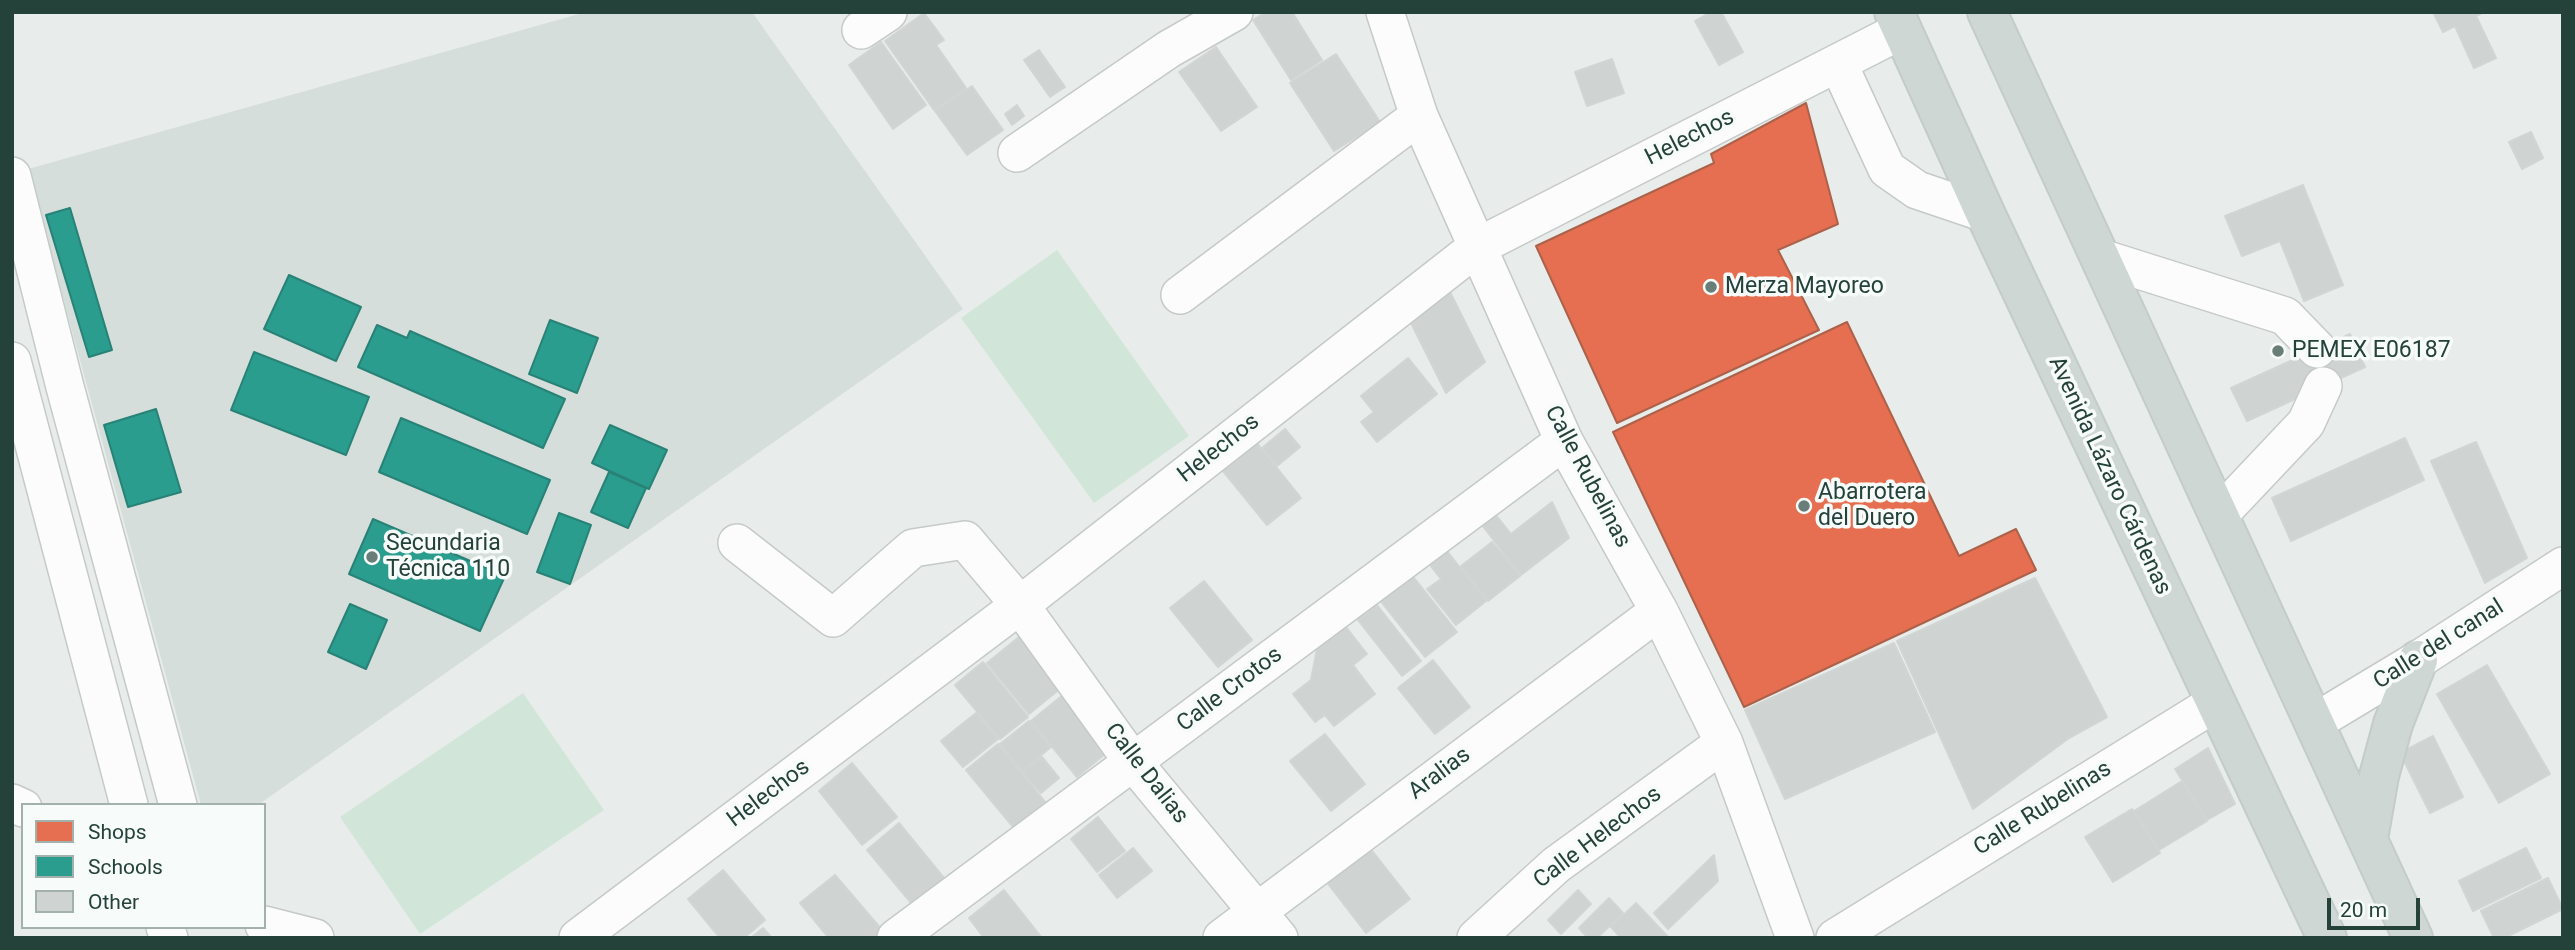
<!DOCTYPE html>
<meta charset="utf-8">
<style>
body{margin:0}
#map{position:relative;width:2575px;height:950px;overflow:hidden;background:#e8edeb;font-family:Roboto,sans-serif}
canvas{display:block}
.frame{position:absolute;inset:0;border:14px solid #24423a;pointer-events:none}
.legend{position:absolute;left:21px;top:803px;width:245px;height:126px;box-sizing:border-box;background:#f7fbf9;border:2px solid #a3b1ad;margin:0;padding:9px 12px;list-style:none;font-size:21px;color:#24423a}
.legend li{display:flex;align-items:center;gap:14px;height:35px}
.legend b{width:35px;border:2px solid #a3b1ad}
.scale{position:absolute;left:2327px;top:898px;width:93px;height:32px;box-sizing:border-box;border:4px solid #24423a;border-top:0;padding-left:9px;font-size:21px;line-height:24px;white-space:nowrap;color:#24423a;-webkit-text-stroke:5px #f7fbf9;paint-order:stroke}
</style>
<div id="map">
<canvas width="2575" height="950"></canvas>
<div class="frame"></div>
<ul class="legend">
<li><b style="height:19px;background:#e76f51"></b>Shops</li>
<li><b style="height:19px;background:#2a9d8f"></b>Schools</li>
<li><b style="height:19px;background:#cfd4d2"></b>Other</li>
</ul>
<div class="scale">20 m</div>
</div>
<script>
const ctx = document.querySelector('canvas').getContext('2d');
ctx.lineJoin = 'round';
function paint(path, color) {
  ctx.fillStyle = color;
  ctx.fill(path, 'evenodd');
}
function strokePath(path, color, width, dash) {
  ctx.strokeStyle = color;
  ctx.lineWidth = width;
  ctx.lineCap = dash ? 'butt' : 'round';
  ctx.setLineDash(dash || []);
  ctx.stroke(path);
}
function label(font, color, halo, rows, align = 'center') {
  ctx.font = font + ' Roboto,sans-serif';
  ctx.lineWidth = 7;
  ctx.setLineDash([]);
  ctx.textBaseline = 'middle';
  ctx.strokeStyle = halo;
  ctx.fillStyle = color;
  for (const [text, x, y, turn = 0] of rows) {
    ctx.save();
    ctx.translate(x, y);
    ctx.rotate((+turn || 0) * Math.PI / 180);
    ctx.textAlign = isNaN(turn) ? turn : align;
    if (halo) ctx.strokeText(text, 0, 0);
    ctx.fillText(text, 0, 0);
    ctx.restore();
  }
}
const built = new Path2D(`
 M586,12H752L963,309L258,805H201L28,169Z`);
const green = new Path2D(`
 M1057,250L1189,436L1094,503L961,318Z
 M523,693L604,810L420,934L340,817Z`);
const shops = new Path2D(`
 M1806,103L1838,224L1778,250L1819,330L1617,423L1536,246L1714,163L1711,154Z
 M1847,322L1959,556L2016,529L2036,570L1744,707L1613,432Z`);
const schools = new Path2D(`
 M70,208L112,350L89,357L46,215Z
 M289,275L361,307L336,361L264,329Z
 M550,320L598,338L577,393L529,374Z
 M377,325L407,338L410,331L565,399L543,448L358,367Z
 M254,352L369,397L346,455L231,410Z
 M156,409L181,492L128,507L104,425Z
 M401,418L550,480L527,534L379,472Z
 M610,425L667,450L649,489L592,463Z
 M609,472L646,488L628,528L591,512Z
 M559,513L591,525L570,584L537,572Z
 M373,519L505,576L480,631L349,574Z
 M350,604L387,620L366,669L328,652Z`);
const building = new Path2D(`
 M1266,12H1292L1322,60L1291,80L1253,20Z
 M1711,12H1721L1743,52L1719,65L1695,21Z
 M2433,12H2484L2476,16L2496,58L2474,68L2455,26L2443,32Z
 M924,13L944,40L936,45L966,88L934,110L885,41Z
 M881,42L926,105L893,129L849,65Z
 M1216,47L1257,107L1221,131L1179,72Z
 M1039,50L1065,87L1050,97L1024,60Z
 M1336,54L1380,122L1334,151L1290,83Z
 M1612,59L1624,93L1587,106L1575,72Z
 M972,86L1003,130L967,155L935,111Z
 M1017,105L1024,116L1012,125L1005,114Z
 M2531,132L2543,158L2522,169L2509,142Z
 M2303,185L2343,285L2304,301L2280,241L2242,256L2225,216Z
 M1450,292L1485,362L1446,393L1410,321Z
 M2350,334L2365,367L2247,421L2231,388Z
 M1408,358L1437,394L1377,442L1361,422L1374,412L1361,396Z
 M1285,429L1300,447L1277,466L1262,448Z
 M2405,438L2424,480L2291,541L2272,498Z
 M2476,442L2527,558L2485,583L2431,461Z
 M1257,443L1301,498L1267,525L1223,471Z
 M1552,502L1569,538L1521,575L1478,520L1491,509L1511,534Z
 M1492,542L1520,576L1488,601L1461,566Z
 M1447,551L1486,601L1456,625L1427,589L1441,579L1430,565Z
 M1411,574L1457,632L1425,657L1379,599Z
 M2035,578L2107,717L2069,738L1973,809L1897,641Z
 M1204,581L1252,640L1218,667L1170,608Z
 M1377,605L1421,661L1402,676L1358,620Z
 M1346,627L1367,654L1353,665L1375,694L1334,726L1325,715L1315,722L1293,694L1311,680L1317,649Z
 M1019,637L1061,688L1029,714L987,663Z
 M1894,643L1935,732L1785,799L1745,710Z
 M1433,660L1470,707L1435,734L1398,688Z
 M983,662L1028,717L1000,739L955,685Z
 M2487,665L2550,774L2499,803L2437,694Z
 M1064,694L1111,749L1077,777L1031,721Z
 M976,713L998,739L963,767L941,741Z
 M1029,721L1051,747L1022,771L1000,744Z
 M1325,734L1365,784L1331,811L1290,761Z
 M2433,736L2463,797L2430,813L2400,753Z
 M998,744L1045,802L1014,828L966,770Z
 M2208,748L2235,804L2207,820L2175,769Z
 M1042,757L1059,778L1041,793L1023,772Z
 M852,763L897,817L862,845L819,791Z
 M2182,781L2207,821L2159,850L2134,811Z
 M2132,809L2160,853L2113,882L2085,837Z
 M1098,817L1125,851L1097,872L1071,839Z
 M899,823L944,878L912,904L867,850Z
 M1366,843L1410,899L1366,933L1322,876Z
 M1133,848L1152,871L1117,898L1099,875Z
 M2526,848L2541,878L2473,911L2459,881Z
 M1714,855L1718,881L1668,929L1654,913Z
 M723,870L765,920L744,938H720L688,899Z
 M835,875L882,930L873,938H829L800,903Z
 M2548,878L2563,909L2504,938H2494L2481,911Z
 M1004,890L1042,938H984L969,918Z
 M1578,890L1591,904L1561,934L1548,920Z
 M1609,898L1623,913L1597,938H1588L1579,928Z
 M1636,903L1669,938H1621L1611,927Z
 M763,928L772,938H751Z`);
const minor = new Path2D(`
 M1385,12L1419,116L1564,441L1659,611L1724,743L1795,938
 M861,30L888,12
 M1838,63L1887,169L1917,190L1985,213
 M1017,153L1169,49L1234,12
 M12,176L65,387L178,805
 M2101,258L2285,316L2317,349
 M1180,295L1419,116
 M12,361L129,805
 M2219,515L2306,423L2323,386
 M737,543L833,618L913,548L965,540L1020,605L1133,762L1279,938
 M2315,722L2418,660L2563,566
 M12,803L23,808
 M264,925L315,938
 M165,927L169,938
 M578,938L1020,605L1477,247L1902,30
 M896,938L1564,441
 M1222,938L1659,611
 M1476,938L1556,865L1724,743
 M1835,938L2215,703`);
const major = new Path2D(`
 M1894,12L1985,213L2327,938
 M1987,12L2413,938
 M2368,839L2379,776L2393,724L2418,660`);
const markers = [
 [1711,287,7,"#697e78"],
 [2278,351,7,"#697e78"],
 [1804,506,7,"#697e78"],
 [372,557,7,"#697e78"]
];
const streetNames = [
 ["Helechos",1690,138,-27],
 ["Helechos",1219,449,-38],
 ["Avenida Lázaro Cárdenas",2109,476,65],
 ["Calle Rubelinas",1587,477,62],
 ["Calle del canal",2439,645,-32],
 ["Calle Crotos",1230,690,-37],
 ["Calle Dalias",1146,774,52],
 ["Aralias",1440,774,-37],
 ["Helechos",769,794,-37],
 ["Calle Rubelinas",2043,809,-32],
 ["Calle Helechos",1598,838,-37]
];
const poiNames = [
 ["Merza Mayoreo",1725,287],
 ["PEMEX E06187",2292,351],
 ["Abarrotera",1818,493],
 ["del Duero",1818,519],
 ["Secundaria",386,544],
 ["Técnica 110",386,570]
];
paint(built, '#d6dedb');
paint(green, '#d1e6d8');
paint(shops, '#e76f51');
strokePath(shops, '#ac624a', 2);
paint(schools, '#2a9d8f');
strokePath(schools, '#288276', 2);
paint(building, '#cfd4d2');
strokePath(building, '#d1d6d4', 2);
strokePath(minor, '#c5cac8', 40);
strokePath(major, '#c3ccc9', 42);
strokePath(minor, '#fcfcfc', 37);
strokePath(major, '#cfd7d5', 38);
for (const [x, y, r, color] of markers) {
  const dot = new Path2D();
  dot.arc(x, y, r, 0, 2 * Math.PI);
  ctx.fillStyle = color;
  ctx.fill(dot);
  strokePath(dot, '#f7fbf9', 2.5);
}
label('23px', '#24423a', '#f7fbf9', streetNames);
label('23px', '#24423a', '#f7fbf9', poiNames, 'left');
</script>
